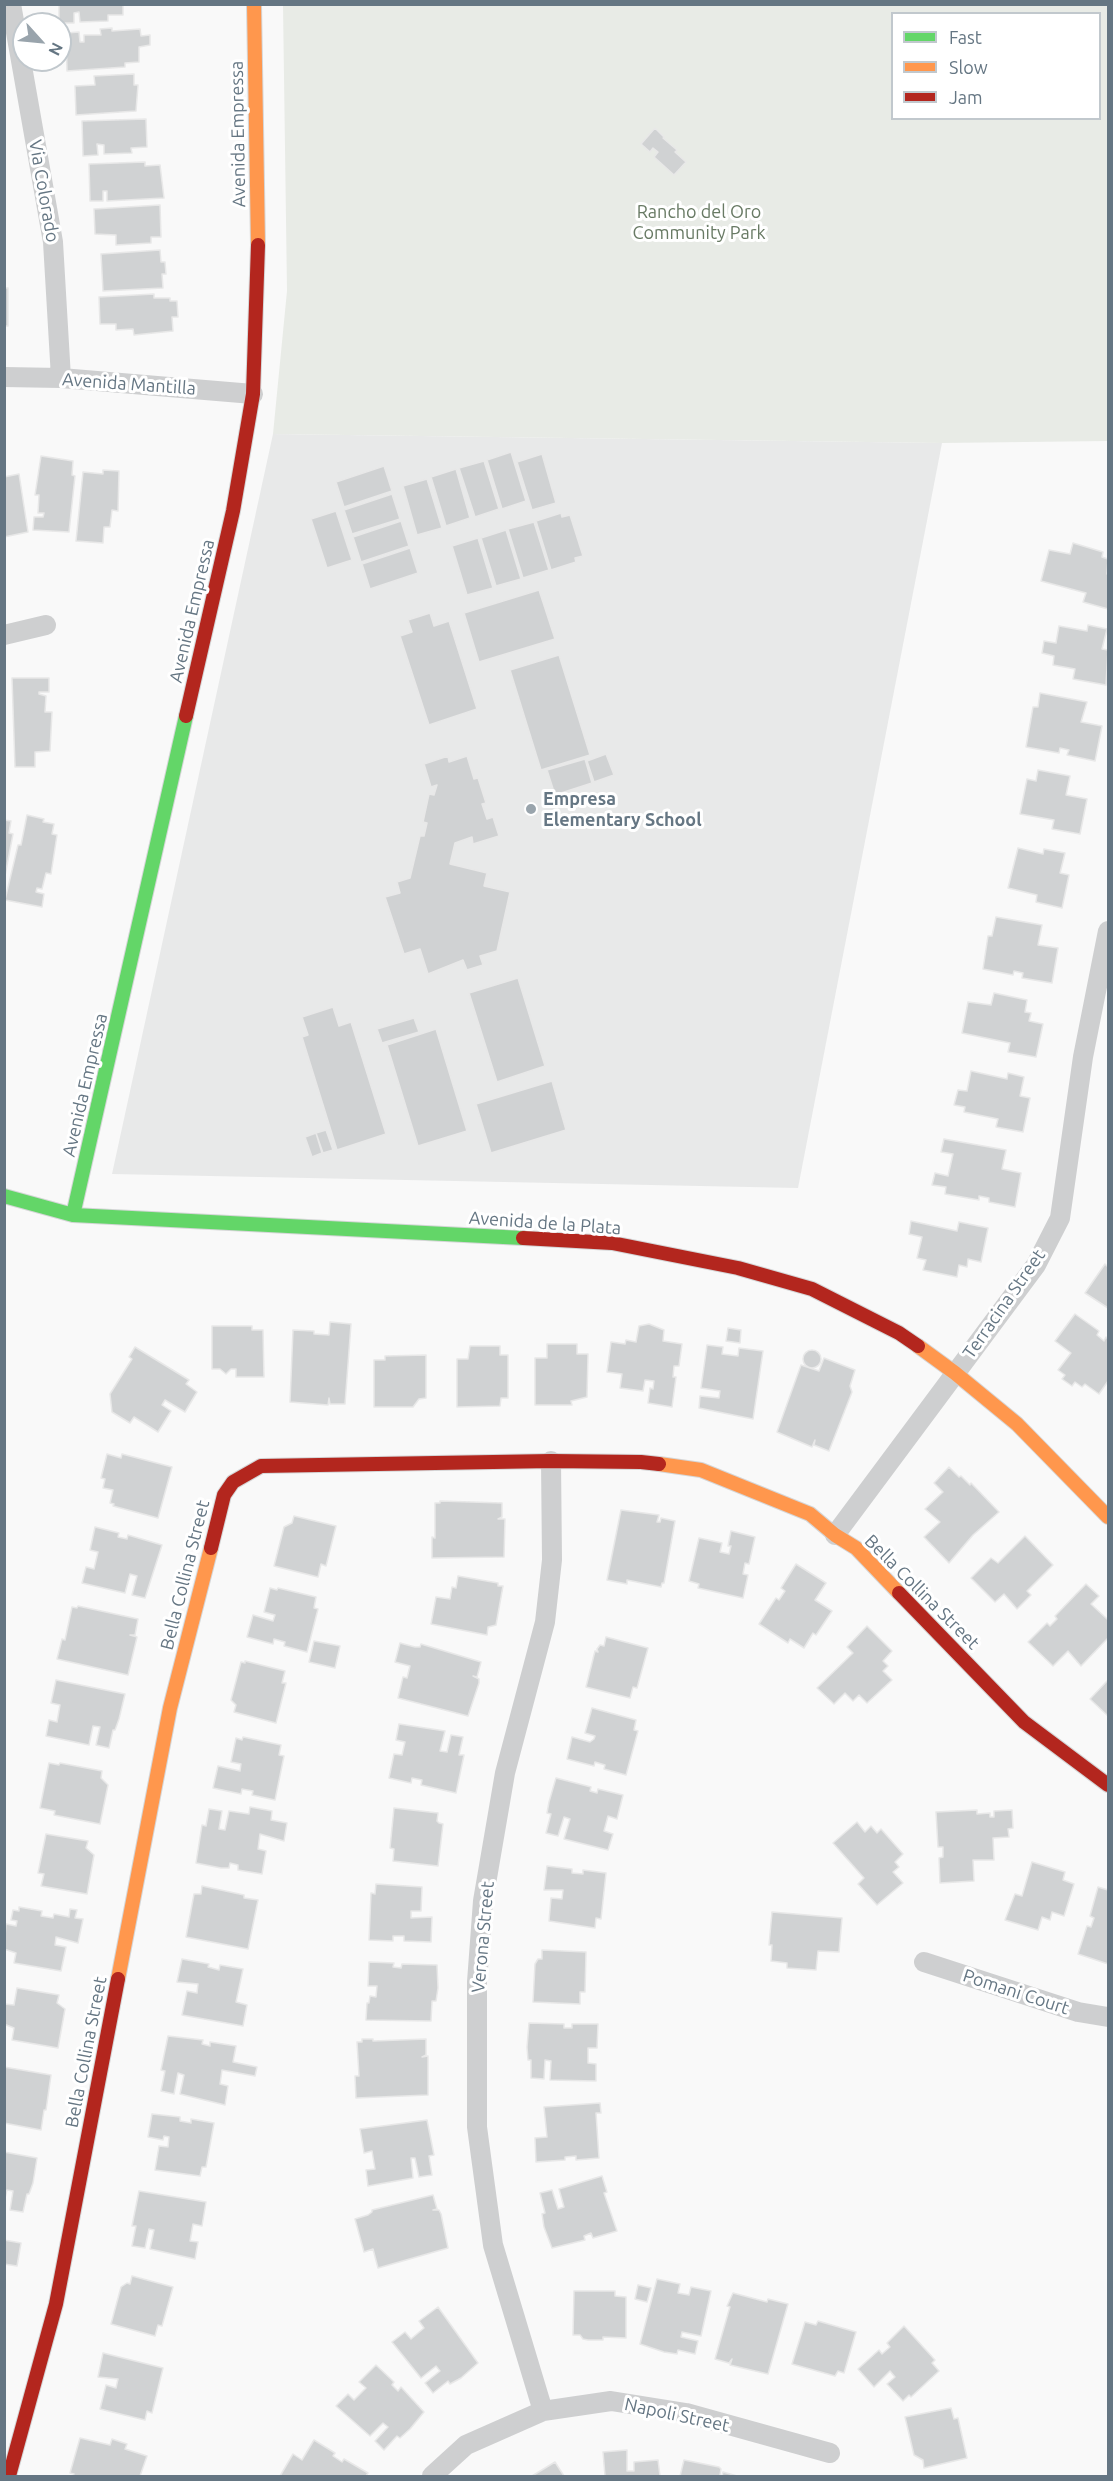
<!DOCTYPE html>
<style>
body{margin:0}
#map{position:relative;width:1113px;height:2481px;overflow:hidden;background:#f9f9f9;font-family:Ubuntu,sans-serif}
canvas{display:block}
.frame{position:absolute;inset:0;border:6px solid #657683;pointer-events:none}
.legend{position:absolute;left:891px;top:12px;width:210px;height:108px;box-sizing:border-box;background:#fff;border:2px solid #c1c8cd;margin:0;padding:8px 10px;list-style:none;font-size:18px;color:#657683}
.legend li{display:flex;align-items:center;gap:12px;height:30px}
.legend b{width:30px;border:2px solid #c1c8cd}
.north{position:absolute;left:12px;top:12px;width:60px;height:60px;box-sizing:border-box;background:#fff;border:2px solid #c1c8cd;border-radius:50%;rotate:117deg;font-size:16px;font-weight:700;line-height:24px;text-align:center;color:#657683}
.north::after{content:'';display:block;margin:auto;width:21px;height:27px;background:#99a4ac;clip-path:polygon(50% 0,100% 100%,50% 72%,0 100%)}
</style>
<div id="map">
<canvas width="1113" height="2481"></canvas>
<div class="frame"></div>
<ul class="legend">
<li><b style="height:8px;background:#63d668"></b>Fast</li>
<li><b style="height:8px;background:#ff974d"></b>Slow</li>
<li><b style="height:8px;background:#b3261e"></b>Jam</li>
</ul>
<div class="north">N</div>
</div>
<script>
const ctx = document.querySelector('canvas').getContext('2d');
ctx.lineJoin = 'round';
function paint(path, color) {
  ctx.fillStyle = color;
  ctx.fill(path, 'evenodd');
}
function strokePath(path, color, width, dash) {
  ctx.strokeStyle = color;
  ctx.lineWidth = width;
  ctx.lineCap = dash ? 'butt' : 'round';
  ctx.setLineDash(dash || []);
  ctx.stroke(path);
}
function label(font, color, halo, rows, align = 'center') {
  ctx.font = font + ' Ubuntu,sans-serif';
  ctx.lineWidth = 6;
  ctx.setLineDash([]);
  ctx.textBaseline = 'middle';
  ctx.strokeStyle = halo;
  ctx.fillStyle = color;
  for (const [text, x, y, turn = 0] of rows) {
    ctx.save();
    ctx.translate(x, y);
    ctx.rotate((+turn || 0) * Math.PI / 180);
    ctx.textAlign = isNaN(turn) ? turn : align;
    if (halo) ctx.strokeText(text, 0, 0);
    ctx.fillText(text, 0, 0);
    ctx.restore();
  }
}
const built = new Path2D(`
 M273,434L942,443L798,1188L112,1174Z`);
const green = new Path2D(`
 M283,5H1108V441L942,443L273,434L287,291ZM892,14H1100V118H892Z`);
const building = new Path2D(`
 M59,4H123V15H108V21L80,22L79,12L74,13V23H59Z
 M112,28V31L140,29L141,36L150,35V45L139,47V62L125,63V67L67,71L66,33L79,32L80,42H84V35H101L100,29Z
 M134,74V85H138L136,111L76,115L75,86L95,85L94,76Z
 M146,119L147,147L131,148L132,153L104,154V145L97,144L98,155L83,156L82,121Z
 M655,128L664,137L663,138L677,150L675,152L686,162L674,175L654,157L658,152L653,148L650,152L641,144Z
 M145,162V166L160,165L164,198L107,201V191H103V201H90L89,164Z
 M160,205L161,237H151V243L116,245V235L95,234L94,209Z
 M160,250L161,262H165L166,274H162L163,288L103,291L101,254Z
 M4,288H8V326H4Z
 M154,294V298H170V301H177L178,317H172L173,331L134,335L133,329L116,330V324H100L99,297Z
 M511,452L526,501L502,509L487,460Z
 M542,454L556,503L532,510L517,462Z
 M41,456L73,461L72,475L75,476L69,532L33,530L34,517H43L44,513H38L39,495H35Z
 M484,461L499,509L475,517L459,468Z
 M384,466L392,491L344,507L336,482Z
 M456,469L470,518L446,526L431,477Z
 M103,470L119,471L118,511L112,510L110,527H104L103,543L76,541L83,472L103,474Z
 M19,474L28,532L4,537V477Z
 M427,479L442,528L417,535L403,486Z
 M392,494L400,519L352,534L344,510Z
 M336,511L352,560L327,568L311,519Z
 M561,513L562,517L570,515L583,556L575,558L576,562L551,570L536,521Z
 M401,521L409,546L361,562L353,537Z
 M534,522L549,570L523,578L508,529Z
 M506,530L521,579L496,586L481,538Z
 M478,538L493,588L467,595L452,546Z
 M1073,543L1103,552L1102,557L1108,559L1107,574H1108V609L1083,602L1086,593L1041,581L1049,550L1070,554Z
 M410,548L418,573L370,589L362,564Z
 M539,590L555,639L479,662L464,613Z
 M430,613L434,626L449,621L477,709L429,725L400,636L412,632L408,620Z
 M1088,625L1107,629L1102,649L1108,650L1106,685L1073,679L1075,669L1053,665L1054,656L1042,653L1044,641L1056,643L1059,626L1087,631Z
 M559,655L590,755L541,770L510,670Z
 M12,678H49V692H39V694L46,696L45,712H52L50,751L35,752V767H15Z
 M1040,693L1087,702L1081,722L1102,726L1095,761L1067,755L1069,750L1060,748L1059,753L1026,747L1033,707H1038Z
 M606,754L614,775L594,782L587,761Z
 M448,756L449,762L467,756L474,779L478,778L486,803L482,804L487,819L493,817L499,836L473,844L472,837L455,843L450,864L487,873L484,886L510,892L497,951L480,956L483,965L467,970L463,960L428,974L420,949L404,954L385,897L400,893L397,882L410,878L420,836H424L427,823L423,822L429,794L434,795L437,785L431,787L424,764Z
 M585,759L592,783L555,795L547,770Z
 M1038,770L1070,776L1066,795L1087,799L1080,834L1052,829L1054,820L1020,814L1027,779L1036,781Z
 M27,815L44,819L43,822L54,824L52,834L57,835L51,874L46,873L42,889L37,888L36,892L44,894L42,907L5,900L18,845H21Z
 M4,820L11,821L9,833L13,834L4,881Z
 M1018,848L1043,854L1044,849L1065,853L1060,873L1069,875L1062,908L1036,902L1037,895L1008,888Z
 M996,917L1042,925L1038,945L1058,948L1052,983L1022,978L1023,973L1014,971L1013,975L983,969L988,936H992Z
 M518,978L545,1066L497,1082L469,993Z
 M994,993L1027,1000L1025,1012L1031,1013L1029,1021L1043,1024L1036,1057L1008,1052L1010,1043L962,1033L968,1002L991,1005Z
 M333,1007L339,1026L351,1022L386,1134L337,1150L302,1037L308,1035L302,1017Z
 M414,1018L419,1032L382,1043L377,1029Z
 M436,1029L467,1131L418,1146L387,1045Z
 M971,1071L1007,1079L1008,1073L1024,1077L1020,1096L1030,1098L1023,1132L996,1127L998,1119L964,1112L965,1107L954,1105L958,1090L967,1091Z
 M552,1081L566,1130L491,1153L476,1104Z
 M326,1130L333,1150L323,1153L316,1133Z
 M316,1133L322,1153L312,1157L305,1137Z
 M944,1139L1006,1150L1002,1169L1021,1173L1015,1207L989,1202V1198L979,1196V1200L945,1194L946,1187L932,1185L935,1173L948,1176L953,1154L941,1152Z
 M911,1221L957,1231L959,1222L988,1228L981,1262L968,1259L967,1267L959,1265L957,1277L923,1270L926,1260L917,1258L922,1237L909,1234Z
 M1105,1264L1108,1267V1308L1085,1293Z
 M1075,1314L1099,1331L1097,1335L1104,1341L1106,1337L1108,1339V1381L1099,1394L1085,1384L1082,1387L1075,1382L1072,1386L1062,1379L1065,1375L1058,1370L1071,1353L1055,1341Z
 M330,1322L351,1324L345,1404H330L329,1398L328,1405L290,1402L293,1330L314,1331V1334L329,1335Z
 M649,1324L664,1330L663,1341L682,1344L679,1366H674L673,1377H676L672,1407L648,1403L650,1388L653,1389L654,1381L645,1380L643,1391L620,1388L622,1374L607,1372L611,1342L625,1344L626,1340L636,1342L639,1326Z
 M212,1326H252V1330H263L264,1377H236V1369H231L226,1374L220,1369H212Z
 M728,1328L741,1330L740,1343L726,1341Z
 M547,1344H577V1354H588L587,1397L571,1401L572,1405H535V1358H547Z
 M707,1345L723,1347L722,1354L738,1356L739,1348L763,1351L753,1419L699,1408L700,1396L719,1398L720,1391L701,1388Z
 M470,1346H500V1355H508V1398H501L500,1406L457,1407V1359H468Z
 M135,1347L189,1380L186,1384L197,1392L185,1412L165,1400L162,1405L171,1411L158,1432L134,1417L130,1423L112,1412L110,1394L132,1359L129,1357Z
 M803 1359a9 9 0 1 1 18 0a9 9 0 1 1-18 0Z
 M426,1355V1398L419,1399L413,1407H374V1360H385V1356Z
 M824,1358L855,1370L850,1386L852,1392L829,1451L814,1445L815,1440L812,1447L777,1432L801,1365L819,1371Z
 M107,1454L121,1458L122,1454L172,1467L158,1518L113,1506L114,1504L110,1503L113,1490L103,1488L105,1479L101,1478Z
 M949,1467L959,1477L961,1476L970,1485L971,1483L999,1512L973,1535L949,1563L924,1537L940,1522L925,1509L943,1492L934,1483Z
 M440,1501L502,1503V1517L498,1519H505L504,1557L432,1558V1537L435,1538V1503H440Z
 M621,1510L659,1515L657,1522H660L661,1518L675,1521L664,1583H662L661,1587L627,1580V1584L607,1580Z
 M294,1516L336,1526L326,1566L321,1564L318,1577L274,1566L284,1527L292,1523Z
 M95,1527L119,1533L118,1537L127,1539L128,1535L162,1545L145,1598L132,1595L137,1576L130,1574L125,1593L82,1583L86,1567L94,1569L98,1552L90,1550Z
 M731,1531L755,1537L749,1564L745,1563L743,1574L748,1575L743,1598L698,1588L699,1584L689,1581L699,1538L722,1543L720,1552L729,1554L731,1546H728Z
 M1025,1536L1053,1565L1027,1591L1031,1595L1017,1609L1004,1594L995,1602L971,1578L991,1558L998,1563Z
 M796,1564L826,1583L815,1600L832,1611L816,1635L813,1633L804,1648L790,1639L788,1643L759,1624L776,1598L779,1600L785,1591L781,1588Z
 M458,1576L498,1583V1586H503L496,1625L488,1627L487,1635L431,1624L436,1597L450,1599L452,1587L456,1588Z
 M1086,1584L1099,1596L1091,1604L1107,1619L1108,1617V1638L1081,1666L1068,1651L1053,1666L1028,1642L1047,1623L1050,1626L1057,1619L1055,1616Z
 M270,1588L277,1590L278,1588L316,1597L314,1608L318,1609L307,1652L284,1646L285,1642L274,1639L273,1644L247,1637L253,1615L273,1621L275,1615L264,1612Z
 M78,1606L138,1619L135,1635H130L137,1637L128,1675L57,1659L62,1639L65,1640L72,1607L77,1608Z
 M867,1626L892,1651L883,1661L888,1666L883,1671L892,1680L867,1703L859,1695L853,1701L845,1693L834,1704L817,1688L853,1653L847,1647Z
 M606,1637L648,1648L637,1688L633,1687L630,1698L586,1687L595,1651L598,1652L597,1649L600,1645L604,1646Z
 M314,1641L340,1646L335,1668L309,1662Z
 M400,1643L415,1647H420L421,1644L481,1662L477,1677L473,1676L479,1679V1683L468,1716L398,1698L403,1677L407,1678L410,1666L395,1662Z
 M245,1661L285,1671L282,1683H286L276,1723L234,1712L236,1705L231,1700L241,1662L245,1663Z
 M56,1680L125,1694L119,1719L115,1730H113L109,1748L96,1745L100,1727L93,1726L89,1745L46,1736L49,1720L57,1722L60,1705L51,1703Z
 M1108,1680V1716L1090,1699Z
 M592,1708L636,1720L634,1730L638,1731L626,1775L604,1769L605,1765L595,1762L594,1766L567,1759L572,1737L590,1742L594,1739L595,1736L585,1733Z
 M399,1724L445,1731L440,1751L447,1752L451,1735L463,1737L459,1755H464L456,1793L421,1785L422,1780L412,1778L411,1783L389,1778L394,1754L402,1755L405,1742L396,1740Z
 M243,1737L281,1745L279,1755L284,1756L275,1800L252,1795L253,1791L242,1789L241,1794L213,1788L218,1766L240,1771L241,1764L231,1762L236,1738L242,1740Z
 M49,1763L59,1765L60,1763L102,1771L101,1778L108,1785L100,1824L54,1815L55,1811L40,1808Z
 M556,1778L591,1787L590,1791L597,1793L598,1789L623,1795L617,1819L608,1816L604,1831L613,1834L608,1850L564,1839L570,1819L564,1817L558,1836L546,1833L551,1814L547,1813L549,1802Z
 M250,1807L272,1811L271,1820L287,1823L284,1841L260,1834L258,1849L266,1851L262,1874L238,1870V1865L230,1863L229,1868H221L196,1863L202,1825L206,1826L209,1809L222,1811L219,1829L225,1830L229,1811L249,1814Z
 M394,1808L438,1813L437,1821L439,1823L443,1824L438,1866L393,1861L394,1849L390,1848Z
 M977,1810V1814L990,1813V1817H994V1811L1012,1810L1013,1828L1008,1829L1009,1837L993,1838L994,1860H973L974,1881L940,1883L939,1858L943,1857V1847H938L936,1812Z
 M857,1822L865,1832L871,1826L877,1833L881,1829L903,1854L895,1862L899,1867L893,1872L903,1883L877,1905L858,1884L864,1878L833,1843Z
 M46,1834L88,1841L86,1848L94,1855L87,1894L41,1886L44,1874L38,1873Z
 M1032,1862L1065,1872L1063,1880L1074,1884L1064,1916L1052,1912L1050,1920L1042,1917L1038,1930L1005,1920L1015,1894L1022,1896Z
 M547,1866L572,1869V1873L583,1874V1870L606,1873L601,1919L596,1918L595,1928L549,1921L551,1898L562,1899L563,1890H544Z
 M376,1884L422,1887L421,1911H411V1918L432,1917L431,1942L404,1941V1936H393V1941L369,1940L371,1893L375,1894Z
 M202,1886L244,1895V1898L258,1900L248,1949L186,1937L194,1894H201Z
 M1098,1887L1108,1890V1964L1078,1954L1087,1926L1091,1927L1094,1918L1090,1916Z
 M19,1907L42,1911L41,1916L53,1918L54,1914L69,1917L70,1909L77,1910L75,1918L83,1919L78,1943L56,1937L55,1945L66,1947L61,1971L14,1963L16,1953L4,1949L6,1924L16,1926L17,1921L11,1920L13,1910L19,1911Z
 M772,1912L842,1918L839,1952L818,1951L816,1970L787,1968V1963L771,1961L772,1945H769Z
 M542,1950L586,1952L585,1992H580V2004L533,2002L535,1964L538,1959H542Z
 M182,1959L209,1964L208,1967L219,1970L220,1965L243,1969L236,2002L247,2005L243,2026L182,2015L187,1991L197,1993L198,1984L177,1982Z
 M369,1962L394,1963L393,1967L401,1968L402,1964L437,1965L438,1988L436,2001H432L431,2021L366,2020L367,2003H369L370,1996L376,1997L377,1986H368Z
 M17,1988L59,1995L57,2003L65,2009L58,2048L12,2040L14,2028L4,2024V2004L14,2005Z
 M529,2023L564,2024V2028H572V2024H598L597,2048H588V2063L596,2064V2081L550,2080L551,2061L545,2060L544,2079L531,2078V2060H528L527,2047Z
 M168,2036L203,2040L202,2044L210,2046V2042L236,2046L233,2062L257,2067L255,2076L222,2070L220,2084L228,2086L225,2105L180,2094L184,2075L178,2073L174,2094L161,2091L165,2071L161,2070Z
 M362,2039H373V2041L426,2039V2055L422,2057L428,2056V2095L356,2098L355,2076H359L357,2042H362Z
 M4,2067L51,2075L46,2110H44L41,2130L4,2123Z
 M600,2103L601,2113H596L599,2158L576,2160V2156L565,2157V2160L536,2162L535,2138L547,2137L544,2107Z
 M152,2114L180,2117V2121L191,2123V2119L214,2123L206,2167H202L200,2176L155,2170L159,2146L168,2147L169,2137L164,2136L163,2140L148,2137Z
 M427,2120L434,2155L429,2156L432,2175L419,2177L415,2158H411L413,2178L368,2186L366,2170L375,2169L372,2151L364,2153L360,2129Z
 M4,2152L37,2158L33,2183L29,2194H27L23,2212L10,2210L13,2191L7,2190L4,2202Z
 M602,2176L607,2192L604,2193L617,2231L593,2238L591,2233L584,2236L585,2240L552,2248L544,2227L542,2214L545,2213L540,2193L552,2190L558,2209L564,2207L559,2189Z
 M139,2191L206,2202L202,2226L193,2224L190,2241L198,2242L195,2259L150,2249L154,2230L149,2229L145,2248L132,2246L136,2226H132Z
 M433,2195L437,2209L433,2210H439L441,2214L448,2248L378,2268L373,2249L364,2252L355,2219L368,2215L372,2212V2210Z
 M4,2240L21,2243L17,2266L4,2264Z
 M132,2276L173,2287L162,2326L158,2325L155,2336L111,2324L121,2287L127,2283L130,2284Z
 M657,2279L680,2284L678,2293L689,2295L691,2287L711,2291L701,2336L682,2332L681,2337L698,2341L695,2354L678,2350L677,2354L664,2352L640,2344Z
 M638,2285L651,2288L647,2302L635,2299Z
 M574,2291H615V2296L626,2297V2338L603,2337V2340H588L583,2339L580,2335H573Z
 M733,2293L767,2302L768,2299L788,2304L768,2374L730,2365L732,2359L729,2363L715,2359L729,2310L730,2307L727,2306Z
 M438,2307L478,2363L461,2378L450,2384L448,2381L433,2393L425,2383L440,2371L436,2366L421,2378L392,2342L405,2332L411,2339L424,2328L419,2321Z
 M818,2321L856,2332L844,2373L838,2371L835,2376L792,2364L805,2322L816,2325Z
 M904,2326L935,2360L932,2363L939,2371L911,2397L909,2395L903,2401L887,2384L895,2377L890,2371L874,2387L858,2369L879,2350L882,2354L890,2347L887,2343Z
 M103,2353L163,2368L152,2413L147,2411L145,2420L100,2409L106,2385L116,2388L118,2379L98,2377Z
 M376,2365L394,2382L392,2385L398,2391L401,2387L424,2412L410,2429L400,2438L397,2436L384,2450L375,2441L388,2427L383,2423L370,2436L336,2406L348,2394L354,2400L366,2388L359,2382Z
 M951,2408L954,2419L958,2418L967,2458L924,2468L923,2460L914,2455L905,2417Z
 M80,2438L110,2445L112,2439L127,2444L125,2449L147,2456L140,2476H73L74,2474L70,2473Z
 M314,2440L335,2453L333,2456L342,2462L344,2459L368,2473L366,2476H280L293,2454L302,2460Z
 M627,2450V2471H634V2462L658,2460L660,2476H605L603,2452Z
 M684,2460L719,2467L721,2469L720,2475L722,2476L723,2472L737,2476H680Z
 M555,2462L564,2476H532Z`);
const street = new Path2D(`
 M11,4L53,242L61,378
 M4,377L61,378L253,394
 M4,635L46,625
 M835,1535L1036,1265L1060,1218L1083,1057L1108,931
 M924,1962L1078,2012L1108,2017
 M543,2411L493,2245L477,2127V1982L483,1901L505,1773L545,1622L552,1560L551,1461
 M432,2476L466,2445L543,2411L611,2401L686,2413L830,2453`);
const fast = new Path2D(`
 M4,1196L73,1215L523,1238
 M73,1215L186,716`);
const slow = new Path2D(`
 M254,4L258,245
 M918,1346L955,1373L1017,1424L1108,1517
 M659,1464L701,1470L810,1514L835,1535L856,1548L899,1593
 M118,1979L170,1708L211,1548`);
const jam = new Path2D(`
 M186,716L233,511L253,394L258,245
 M523,1238L612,1243L738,1268L812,1289L899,1333L918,1346
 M211,1548L224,1495L233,1482L261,1466L551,1461L641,1462L659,1464
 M899,1593L1024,1722L1108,1785
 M9,2476L56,2304L118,1979`);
const markers = [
 [531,809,6,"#99a4ac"]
];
const streetNames = [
 ["Avenida Empressa",238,134,-91],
 ["Via Colorado",44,191,80],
 ["Avenida Mantilla",129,384,4],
 ["Avenida Empressa",192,611,-77],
 ["Avenida Empressa",85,1085,-77],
 ["Avenida de la Plata",545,1223,4],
 ["Terracina Street",1004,1304,-55],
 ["Bella Collina Street",185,1575,-76],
 ["Bella Collina Street",922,1592,45],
 ["Verona Street",483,1937,-85],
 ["Pomani Court",1016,1992,18],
 ["Bella Collina Street",86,2052,-79],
 ["Napoli Street",677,2415,12]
];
const parkNames = [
 ["Rancho del Oro",699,212],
 ["Community Park",699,233]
];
const poiNames = [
 ["Empresa",543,799],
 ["Elementary School",543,820]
];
paint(built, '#e8e9e9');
paint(green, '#e8ebe6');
paint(building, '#d0d2d3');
strokePath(building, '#e8e8e8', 1.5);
strokePath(fast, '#d5d6d7', 16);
strokePath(slow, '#d5d6d7', 16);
strokePath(jam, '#d5d6d7', 16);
strokePath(street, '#cecfd0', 20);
strokePath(fast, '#63d668', 14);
strokePath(slow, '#ff974d', 14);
strokePath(jam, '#b3261e', 14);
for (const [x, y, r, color] of markers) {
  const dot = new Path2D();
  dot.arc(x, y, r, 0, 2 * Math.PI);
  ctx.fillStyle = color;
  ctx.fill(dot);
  strokePath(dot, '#fff', 2);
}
label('18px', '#657683', '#fff', streetNames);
label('18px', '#687a64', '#fff', parkNames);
label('bold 18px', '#657683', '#fff', poiNames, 'left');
</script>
